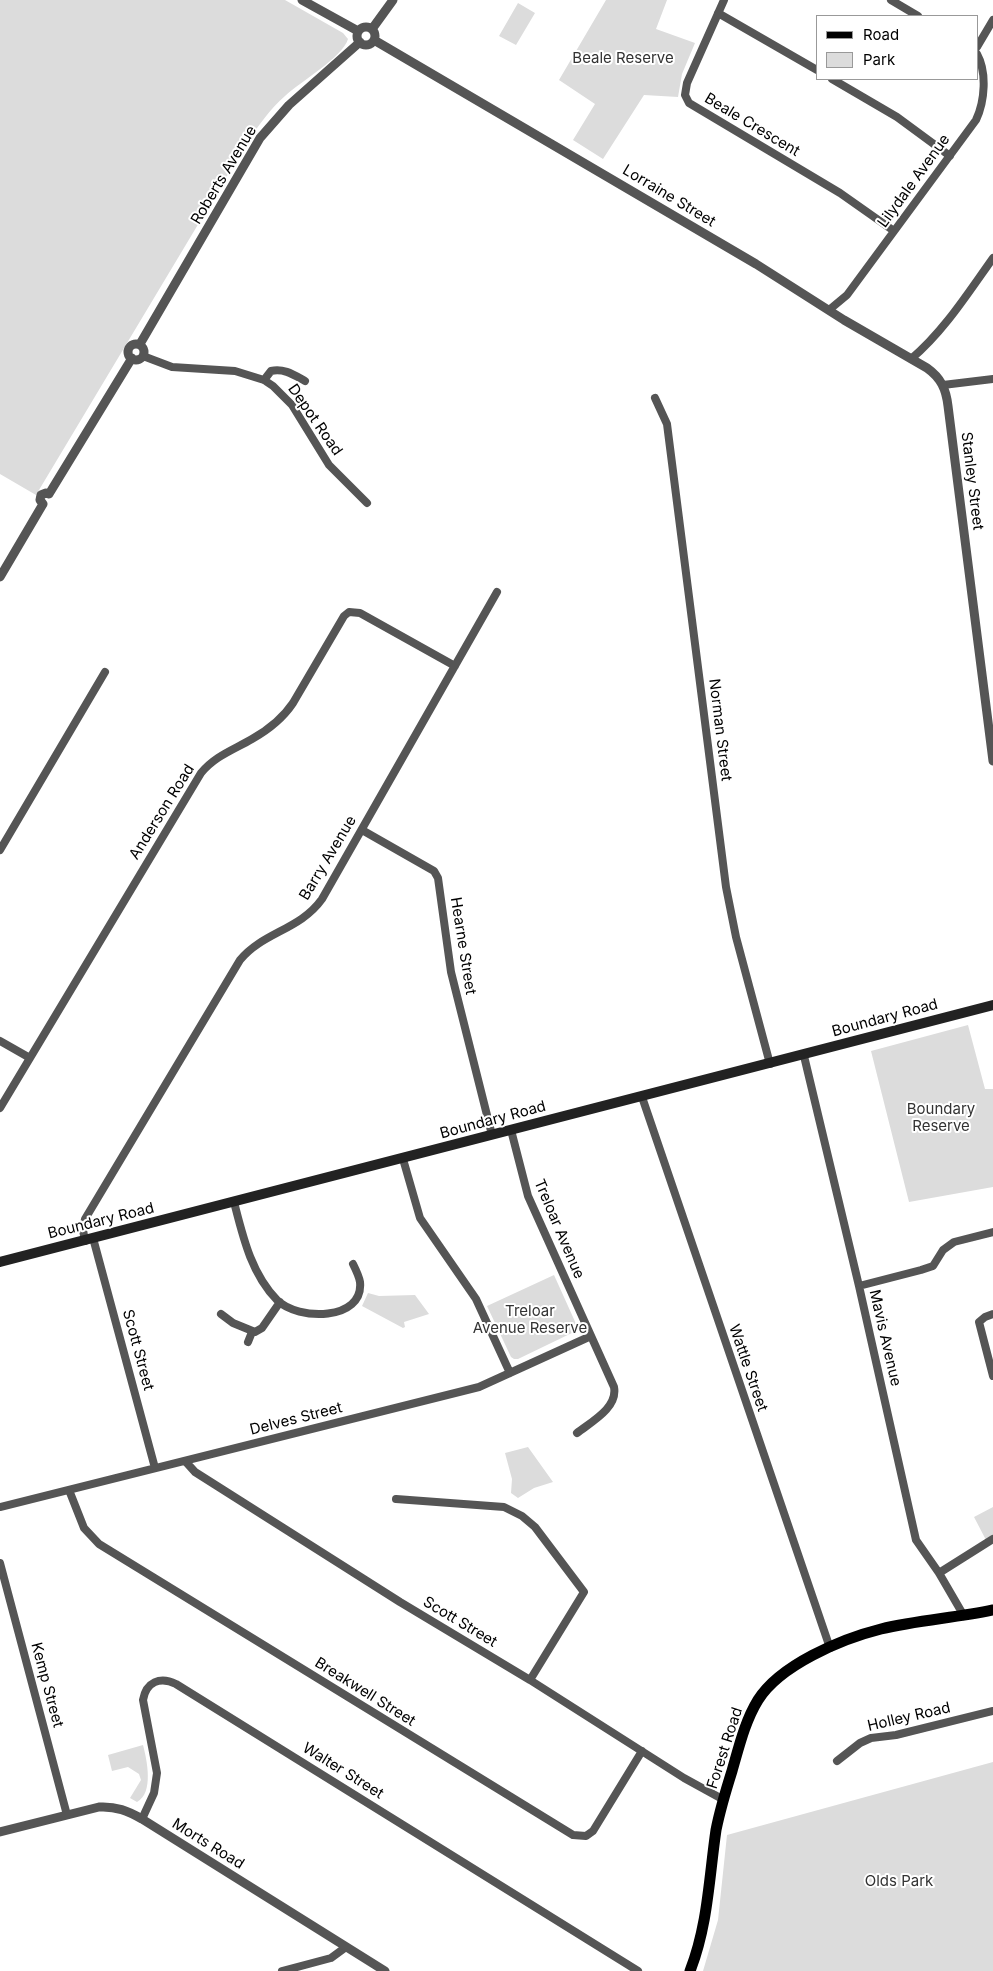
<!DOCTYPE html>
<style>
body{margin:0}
#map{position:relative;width:993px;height:1971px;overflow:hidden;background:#fff;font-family:Inter,sans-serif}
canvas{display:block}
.legend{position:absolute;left:816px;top:15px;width:162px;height:65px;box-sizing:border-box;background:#fff;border:1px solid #999;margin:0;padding:6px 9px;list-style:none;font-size:15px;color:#000}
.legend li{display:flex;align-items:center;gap:10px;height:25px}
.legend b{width:25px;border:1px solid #999}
</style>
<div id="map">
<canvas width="993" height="1971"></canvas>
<ul class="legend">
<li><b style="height:6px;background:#000"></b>Road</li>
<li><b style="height:14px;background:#dcdcdc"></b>Park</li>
</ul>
</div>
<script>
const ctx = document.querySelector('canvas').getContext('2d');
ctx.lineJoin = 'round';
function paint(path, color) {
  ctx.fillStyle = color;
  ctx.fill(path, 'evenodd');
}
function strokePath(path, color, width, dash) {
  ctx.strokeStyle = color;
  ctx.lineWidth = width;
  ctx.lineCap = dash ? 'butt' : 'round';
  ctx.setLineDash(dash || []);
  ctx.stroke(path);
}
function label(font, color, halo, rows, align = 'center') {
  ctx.font = font + ' Inter,sans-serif';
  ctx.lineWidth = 4;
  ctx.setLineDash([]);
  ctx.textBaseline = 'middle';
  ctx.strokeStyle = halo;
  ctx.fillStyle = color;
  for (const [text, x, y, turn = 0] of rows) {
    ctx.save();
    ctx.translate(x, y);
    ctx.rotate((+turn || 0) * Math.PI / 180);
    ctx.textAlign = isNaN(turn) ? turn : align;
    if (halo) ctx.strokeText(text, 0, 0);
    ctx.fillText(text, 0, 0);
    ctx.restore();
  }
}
const green = new Path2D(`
 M0,0H285L343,33L348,39C343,57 300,82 285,96C270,109 259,125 248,141L36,495L0,474Z
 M606,0H667L656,29L695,43L682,74L678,97L644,95L603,159L573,140L595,104L559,80Z
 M518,3L535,13L516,45L499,36Z
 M968,1025L985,1089H993V1187L909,1202L871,1051Z
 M554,1275L577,1326L576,1331L518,1359H514L511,1357L487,1306Z
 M368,1293L379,1296L415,1295L429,1314L404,1322L405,1327L403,1328L362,1306Z
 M528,1447L553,1482L534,1488L518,1498L511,1493L512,1479L505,1453Z
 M993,1507V1536L986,1540L974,1517Z
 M143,1745C147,1760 154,1793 137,1802L130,1798L141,1780L139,1774L128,1767L112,1771L108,1755Z
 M993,1762V1971H703L718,1920L727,1835Z`);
const minor = new Path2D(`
 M724,0L687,83L685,95L689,103L840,193L894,231
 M891,0L918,16
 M718,13L817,70
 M977,47L993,20
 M832,79L897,117L950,156
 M829,310L847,295L976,120C985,101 987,72 977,54
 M143,356L172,367L235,371L264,380L273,386L292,405L329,465L367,503
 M911,359C944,331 968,293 993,258
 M264,380L271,371C284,368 294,375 305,381
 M943,385L993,379
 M655,398L667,424L726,887L736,937L770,1064
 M362,830L434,871L438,878L451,972L492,1135
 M0,850L105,672
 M0,1041L30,1058
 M804,1056L859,1286L916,1540L939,1573L964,1616
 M642,1097L830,1648
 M0,1108L201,773C215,756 233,750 252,739C268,730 283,718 293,703L344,616L349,612L360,613L455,666
 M511,1130L528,1196L614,1387C618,1408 591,1422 577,1433
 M403,1159L420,1218L476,1299L510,1373
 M234,1202C243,1237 251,1273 277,1300C298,1321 364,1321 360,1282C359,1276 356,1270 353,1264
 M93,1238L155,1468
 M85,1241L83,1230L85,1219L240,960C263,932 300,930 322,899L497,592
 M859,1286L921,1270L933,1266L943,1250L954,1242L993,1232
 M221,1314L233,1323L255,1332L262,1328L280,1302
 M993,1314L985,1317L979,1322L993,1376
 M248,1342L252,1332
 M186,1462L195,1472L400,1602L530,1680L684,1778L724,1800
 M69,1490L84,1528L99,1544L573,1835L586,1836L593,1831L642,1751
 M396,1499L504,1507L522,1516L535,1527L584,1592L530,1680
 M0,1507L479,1387L591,1336
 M0,1563L67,1815
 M939,1573L993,1539
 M837,1761L860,1743L871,1738L896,1735L993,1711
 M142,1819L154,1793L157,1773L143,1700C146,1682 160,1676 176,1684L638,1971
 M282,1971L331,1958L346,1947`);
const tertiary = new Path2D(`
 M302,0L358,31
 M357 36a9 9 0 1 1 18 0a9 9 0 1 1-18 0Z
 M372,29L393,0
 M374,40L756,264L844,320L927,368C941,378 946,389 948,406L993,761
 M140,344L260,138L289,105L360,42
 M128 352a8 8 0 1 1 16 0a8 8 0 1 1-16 0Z
 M49,494L132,358
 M43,504L40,500L41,495L46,493L49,494
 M0,577L43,504
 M0,1832L99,1807C116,1806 128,1811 142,1819L385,1971`);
const secondary = new Path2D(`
 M0,1262L993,1005`);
const primary = new Path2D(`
 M690,1971C708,1925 709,1878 716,1830C720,1810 726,1790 732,1771C739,1747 745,1721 758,1700C780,1665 841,1639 881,1629C918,1620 956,1618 993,1610`);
const parkNames = [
 ["Beale Reserve",623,58],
 ["Boundary",941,1109],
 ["Reserve",941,1126],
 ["Treloar",530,1311],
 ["Avenue Reserve",530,1328],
 ["Olds Park",899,1881]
];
const streetNames = [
 ["Beale Crescent",752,125,31],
 ["Roberts Avenue",224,175,-59],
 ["Lilydale Avenue",914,181,-54],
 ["Lorraine Street",669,196,31],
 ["Depot Road",315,420,55],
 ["Stanley Street",972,481,83],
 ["Norman Street",720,730,83],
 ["Anderson Road",162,812,-58],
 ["Barry Avenue",328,858,-59],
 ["Hearne Street",463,946,81],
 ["Boundary Road",885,1018,-15],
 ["Boundary Road",493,1120,-15],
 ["Boundary Road",101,1221,-14],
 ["Treloar Avenue",559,1229,67],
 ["Mavis Avenue",885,1338,77],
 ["Scott Street",138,1350,75],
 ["Wattle Street",748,1368,71],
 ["Delves Street",296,1419,-14],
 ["Scott Street",460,1622,31],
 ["Kemp Street",47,1685,75],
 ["Breakwell Street",365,1692,32],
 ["Holley Road",909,1717,-13],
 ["Forest Road",725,1748,-72],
 ["Walter Street",343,1771,32],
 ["Morts Road",208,1844,32]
];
paint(green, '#dcdcdc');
strokePath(minor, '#555', 8);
strokePath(tertiary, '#555', 9);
strokePath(secondary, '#222', 10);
strokePath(primary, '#000', 11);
label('15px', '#333', '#fff', parkNames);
label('15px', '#000', '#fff', streetNames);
</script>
